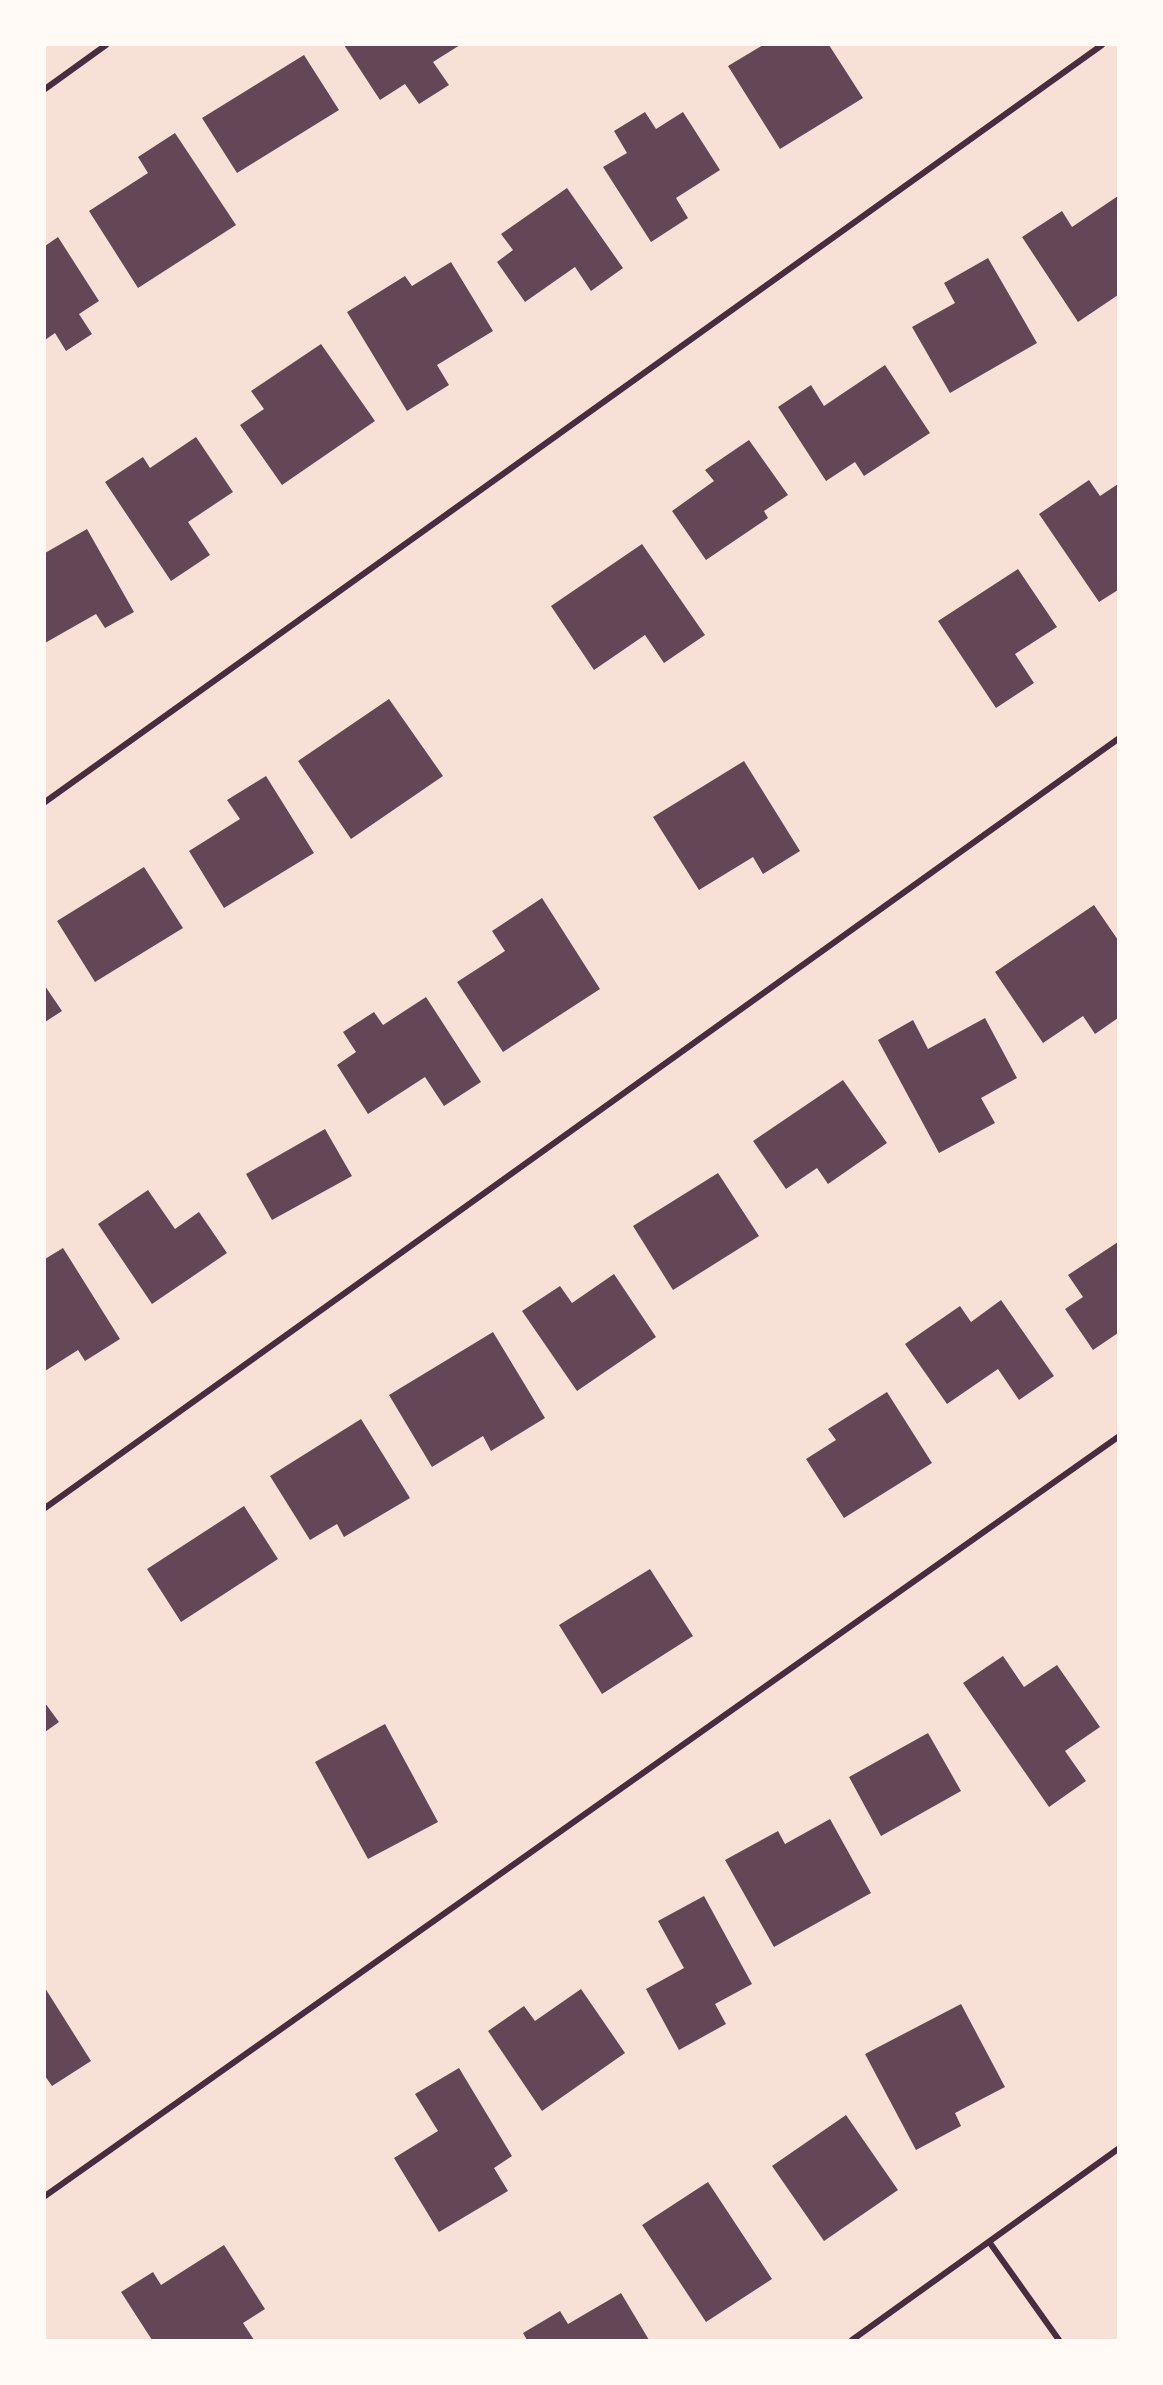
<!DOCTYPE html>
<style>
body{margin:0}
#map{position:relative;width:1163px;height:2385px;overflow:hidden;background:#f7e1d7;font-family:"Golos Text",sans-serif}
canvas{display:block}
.frame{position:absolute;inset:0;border:46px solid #fffaf5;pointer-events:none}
</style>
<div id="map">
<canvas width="1163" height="2385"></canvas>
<div class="frame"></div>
</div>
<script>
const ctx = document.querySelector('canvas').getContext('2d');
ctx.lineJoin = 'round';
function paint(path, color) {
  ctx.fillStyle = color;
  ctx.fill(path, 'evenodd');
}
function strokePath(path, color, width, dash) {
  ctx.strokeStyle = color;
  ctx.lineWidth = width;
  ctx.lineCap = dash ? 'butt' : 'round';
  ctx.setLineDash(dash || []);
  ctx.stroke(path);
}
const building = new Path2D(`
 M344,45H460L433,62L449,85L419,104L405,84L380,100Z
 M763,45H829L863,98L780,149L728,66Z
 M304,55L339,110L237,173L202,118Z
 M645,112L656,129L683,112L720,170L676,198L688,218L651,242L603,167L627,153L614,131Z
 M175,133L236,225L138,288L89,211L148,173L138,157Z
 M567,188L623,268L591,291L575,267L525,302L497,262L513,250L501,234Z
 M1118,196V295L1078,322L1022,237L1062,211L1072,227Z
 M58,237L99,301L79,314L92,334L66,351L55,333L45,340V246Z
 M988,258L1037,343L950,393L912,327L955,303L944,283Z
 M451,262L493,331L437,365L449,385L407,411L347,312L405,276L412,286Z
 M321,344L375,421L282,485L240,425L264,409L251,391Z
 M885,365L930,433L864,476L855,462L826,481L778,407L811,385L824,406Z
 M196,437L233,492L188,522L210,555L171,581L105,482L143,457L150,468Z
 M749,440L788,495L764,511L768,518L706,560L672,511L714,481L705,470Z
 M1089,480L1100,496L1118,484V590L1099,602L1039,514Z
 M87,529L134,612L105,628L96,614L45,643V553Z
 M642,544L705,635L664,663L645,635L594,670L551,606Z
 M1018,569L1057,627L1015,654L1034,683L996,708L938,621Z
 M389,699L443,776L351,839L298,761Z
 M744,761L800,851L763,874L753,857L699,890L653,817Z
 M266,776L314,853L224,908L189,851L240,819L227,800Z
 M144,867L183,928L95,982L57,921Z
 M542,898L600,989L503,1052L457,982L505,951L492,931Z
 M1094,905L1118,940V1018L1095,1034L1083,1016L1043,1043L995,972Z
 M45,986L62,1011L45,1022Z
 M426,997L481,1082L444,1106L425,1077L368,1114L337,1065L356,1052L343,1032L374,1012L383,1025Z
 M985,1018L1017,1078L981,1098L995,1123L939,1153L878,1040L913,1020L928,1049Z
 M843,1080L887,1143L828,1184L817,1168L786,1189L753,1141Z
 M325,1129L352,1176L272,1220L246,1174Z
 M718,1173L759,1236L673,1290L633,1226Z
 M148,1190L175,1229L199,1212L227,1253L152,1304L98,1224Z
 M1118,1242V1333L1093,1350L1065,1309L1083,1297L1068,1275Z
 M63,1248L120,1339L85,1361L78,1350L45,1371V1259Z
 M614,1274L656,1337L577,1391L522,1311L560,1286L572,1303Z
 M1001,1300L1054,1376L1019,1400L998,1369L947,1404L905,1344L960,1306L971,1322Z
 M493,1332L545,1418L491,1451L483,1436L432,1467L389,1395Z
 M887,1392L932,1463L844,1518L806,1459L836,1440L828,1429Z
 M361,1419L410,1498L344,1537L337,1524L310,1540L270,1476Z
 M244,1506L278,1559L181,1622L147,1569Z
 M650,1569L693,1636L602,1694L559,1625Z
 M1003,1656L1024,1687L1057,1665L1100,1727L1065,1751L1086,1781L1049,1807L963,1683Z
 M45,1703L59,1722L45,1732Z
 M385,1724L438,1822L368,1859L315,1762Z
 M928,1733L961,1791L881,1836L849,1777Z
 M830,1819L871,1893L774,1947L725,1860L778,1831L785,1844Z
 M704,1896L752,1984L715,2004L726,2024L679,2050L646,1989L684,1968L658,1921Z
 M45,1988L91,2061L52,2086L45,2076Z
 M581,1989L625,2053L542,2111L488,2031L524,2006L535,2021Z
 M961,2004L1005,2087L955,2113L961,2126L916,2150L865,2054Z
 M459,2068L512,2156L494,2168L508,2191L439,2232L394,2158L438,2131L415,2094Z
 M846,2115L898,2190L824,2241L772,2166Z
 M708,2182L772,2279L706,2322L642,2225Z
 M224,2245L265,2309L243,2323L254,2340H152L121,2292L153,2272L161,2285Z
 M621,2293L649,2340H527L523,2333L560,2311L568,2324Z`);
const minor = new Path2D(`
 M45,89L106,45
 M45,802L1102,45
 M45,1508L1118,739
 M45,2196L1118,1437
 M990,2243L1059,2340
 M852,2340L1118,2149`);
paint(building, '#644757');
strokePath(minor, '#4a2c40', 6);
</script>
